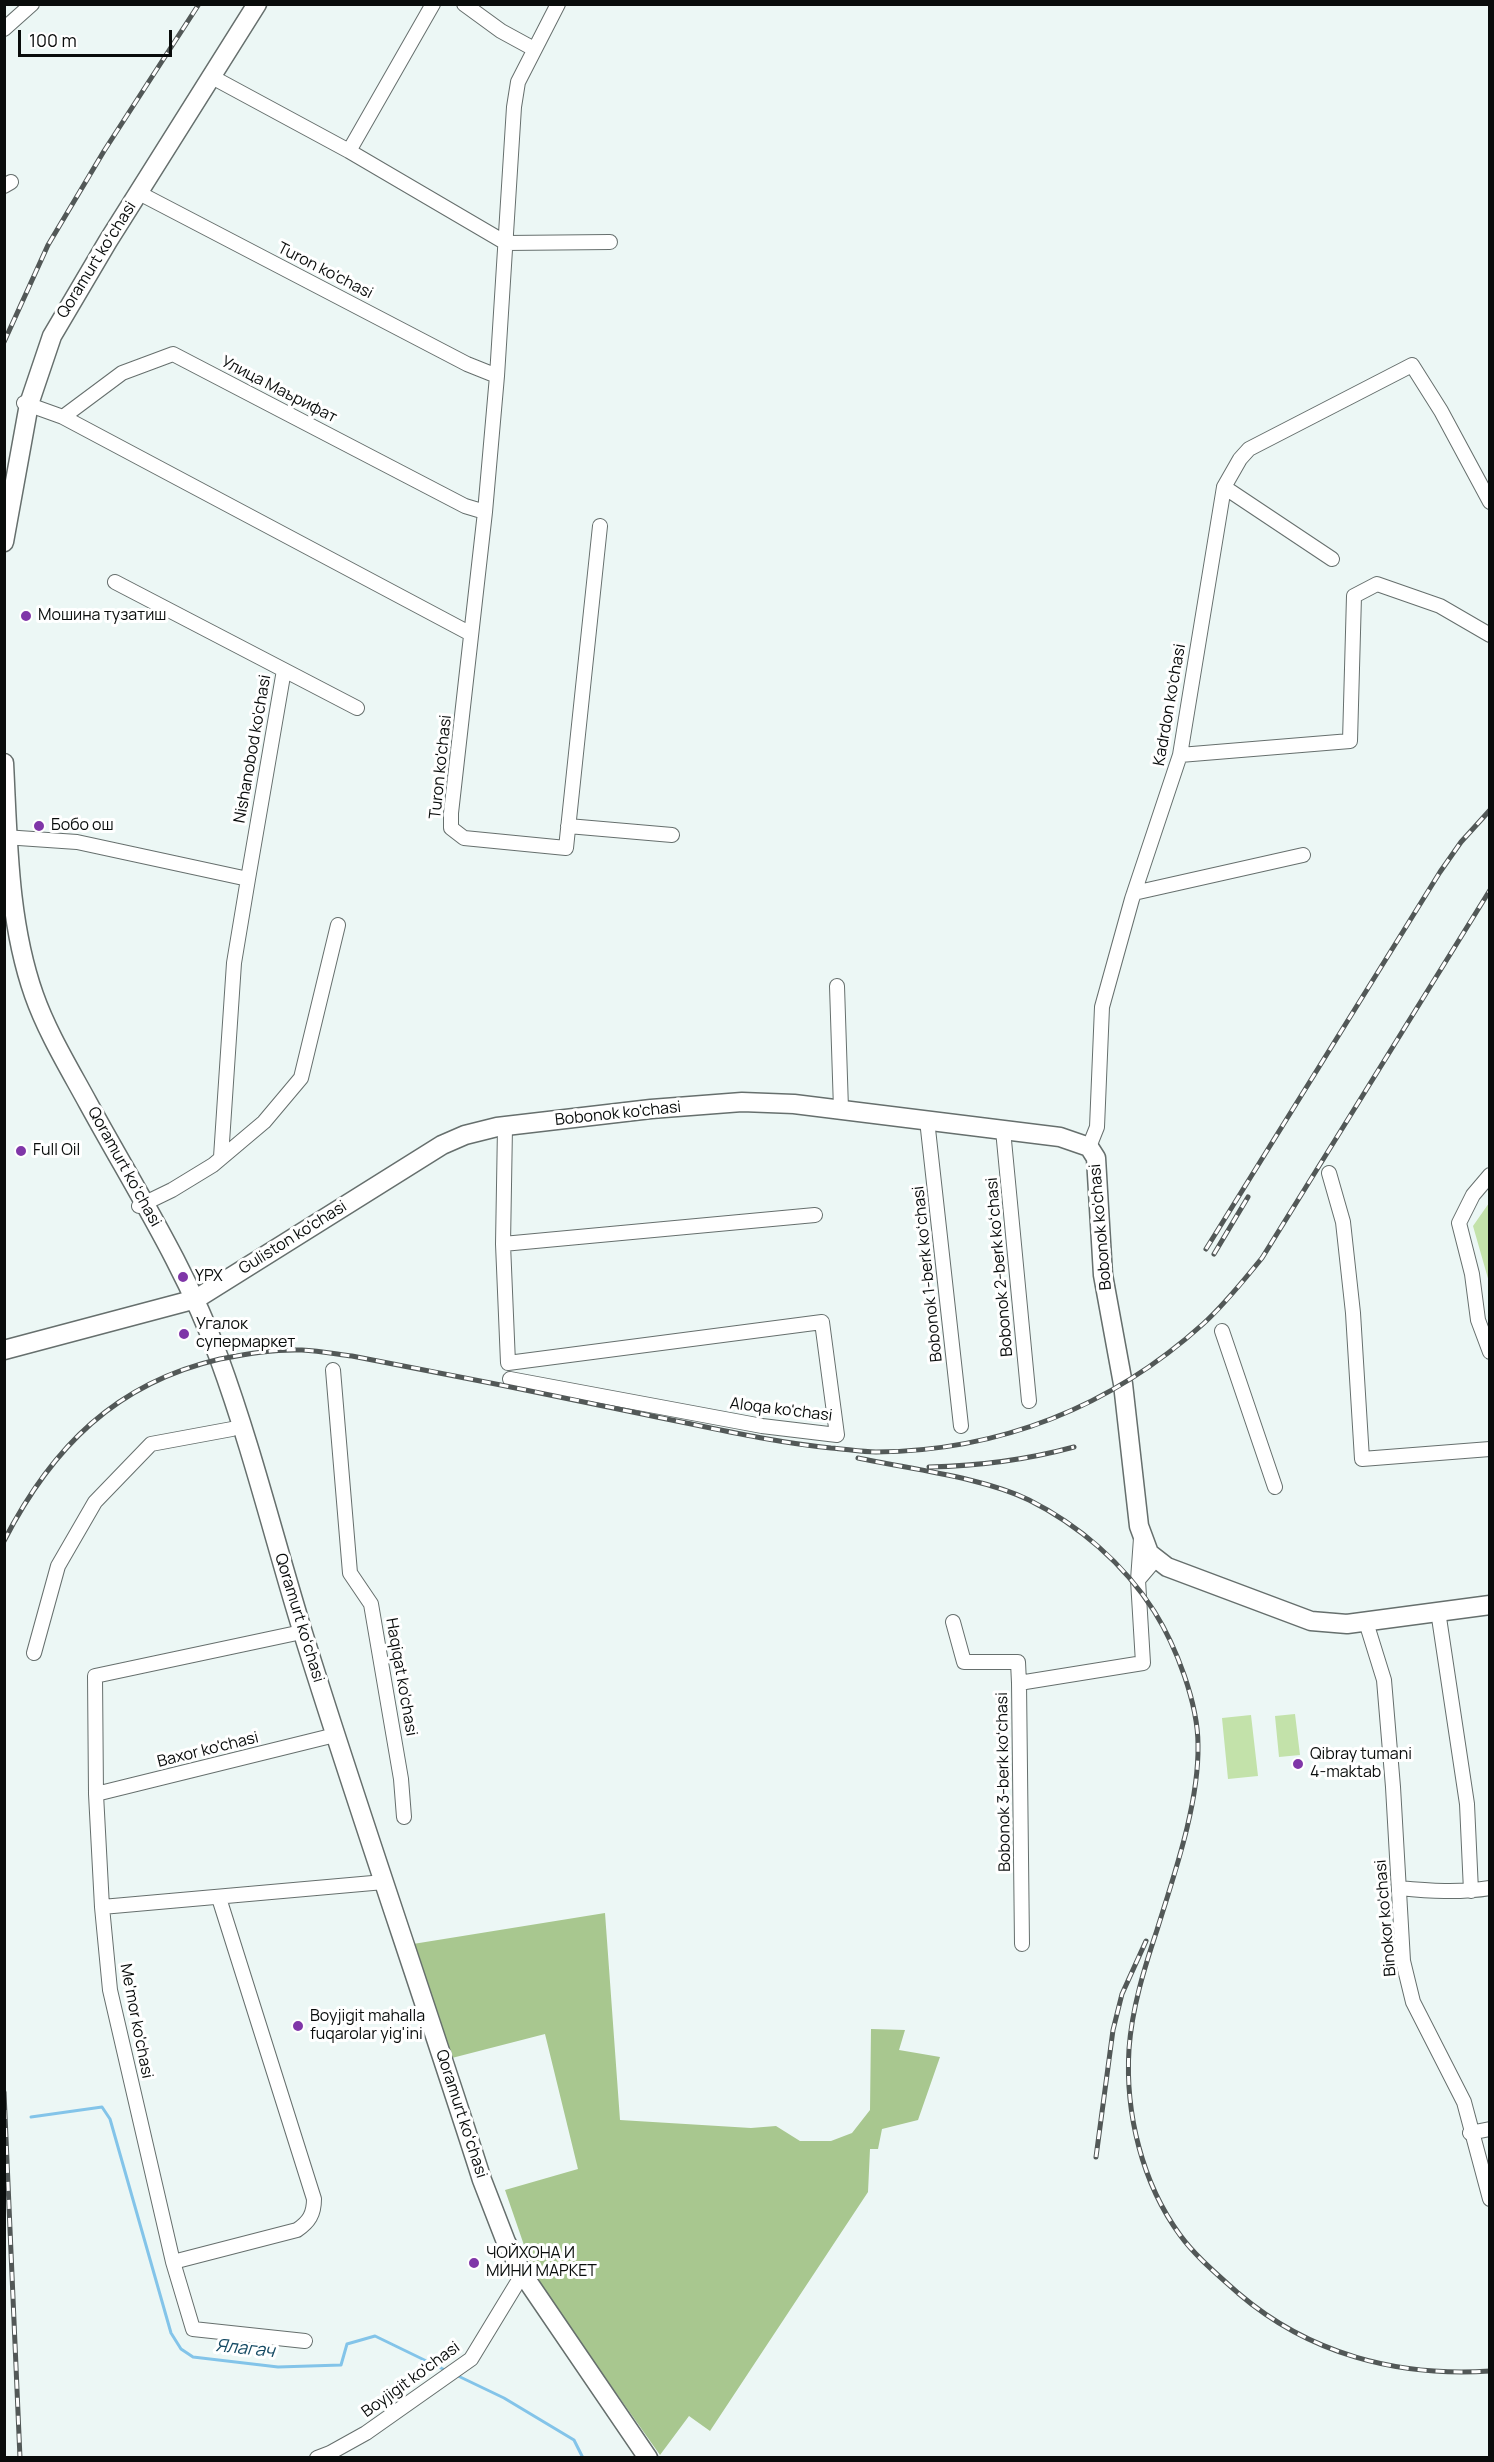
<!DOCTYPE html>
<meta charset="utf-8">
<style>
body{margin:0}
#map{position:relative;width:1494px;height:2462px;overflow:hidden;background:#ecf7f5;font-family:Manrope,sans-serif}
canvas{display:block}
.frame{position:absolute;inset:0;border:6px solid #090c0b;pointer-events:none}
.scale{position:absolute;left:18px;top:30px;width:154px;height:27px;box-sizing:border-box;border:3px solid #090c0b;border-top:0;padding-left:8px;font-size:18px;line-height:21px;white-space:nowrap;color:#090c0b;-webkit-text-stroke:4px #fff;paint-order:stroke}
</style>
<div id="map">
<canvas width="1494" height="2462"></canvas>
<div class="frame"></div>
<div class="scale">100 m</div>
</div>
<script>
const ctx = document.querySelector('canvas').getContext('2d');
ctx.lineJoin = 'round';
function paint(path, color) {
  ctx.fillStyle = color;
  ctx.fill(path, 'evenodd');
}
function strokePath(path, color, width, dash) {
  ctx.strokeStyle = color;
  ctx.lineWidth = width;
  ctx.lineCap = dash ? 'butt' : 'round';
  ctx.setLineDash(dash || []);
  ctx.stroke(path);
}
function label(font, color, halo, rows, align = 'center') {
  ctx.font = font + ' Manrope,sans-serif';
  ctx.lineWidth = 6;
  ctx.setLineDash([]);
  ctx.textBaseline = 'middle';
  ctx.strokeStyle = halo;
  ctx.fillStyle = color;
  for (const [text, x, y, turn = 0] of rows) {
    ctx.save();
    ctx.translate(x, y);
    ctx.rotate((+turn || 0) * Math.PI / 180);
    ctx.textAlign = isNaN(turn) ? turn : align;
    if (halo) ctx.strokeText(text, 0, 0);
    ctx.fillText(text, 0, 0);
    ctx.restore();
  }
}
const green = new Path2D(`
 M1489,1203V1282L1473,1226Z
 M1295,1714L1300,1755L1279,1757L1275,1716Z
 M1251,1715L1258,1776L1228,1779L1222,1718Z`);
const forest = new Path2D(`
 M605,1913L620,2120L751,2128L776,2126L800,2141H831L852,2133L870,2110L871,2029L905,2030L899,2050L940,2057L918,2120L882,2129L878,2149H870L868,2192L710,2431L689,2416L660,2455L536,2280L505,2190L578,2169L545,2034L448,2059L413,1944Z`);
const stream = new Path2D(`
 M31,2117L102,2107L110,2119L171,2333L181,2349L193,2357L278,2367L341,2365L347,2344L375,2336L447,2371
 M456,2375L504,2398L574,2440L583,2458`);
const minor = new Path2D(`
 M464,4L501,31L534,49
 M558,4L518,82L514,107L497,376L485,512L451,813V828L464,838L566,848L600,526
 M4,29L32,4
 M212,77L349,151L506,243L610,242
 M349,151L433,4
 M4,186L11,182
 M139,193L467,364L497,376
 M24,403L63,417L471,634
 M63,417L122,373L173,354L465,506L485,512
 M1224,487L1332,559
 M284,670L357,708
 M1180,755L1350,741L1354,596L1377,584L1440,606L1490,635
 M568,826L672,835
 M4,837L77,842L248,879L284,670L115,582
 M1134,893L1303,855
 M837,986L841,1109
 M927,1120L961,1426
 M505,1127L503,1244L508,1363L822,1322L837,1435L762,1426L510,1379
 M1003,1130L1029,1401
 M1089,1147L1097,1127L1102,1007L1132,899L1180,755L1224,487L1240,459L1249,449L1412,365L1441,411L1490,502
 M221,1157L234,963L248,879
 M1329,1173L1343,1222L1353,1313L1362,1459L1490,1449
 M1490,1175L1473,1195L1459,1223L1472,1274L1478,1320L1490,1352
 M139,1206L172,1190L213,1165L264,1122L301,1078L338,925
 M503,1244L815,1215
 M1222,1331L1275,1487
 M333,1370L350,1573L371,1604L401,1779L404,1817
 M1138,1580L1141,1538
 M1438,1611L1467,1804L1471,1891
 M953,1622L964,1662H1018L1019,1683
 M1366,1622L1384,1680L1393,1787L1403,1961L1413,2002L1464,2102L1490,2199
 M297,1633L95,1676L96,1794L102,1907L110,1990L173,2262L193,2329L305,2341
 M34,1653L58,1566L95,1502L151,1444L232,1429
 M96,1794L327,1737
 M1399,1888C1430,1891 1459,1893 1490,1888
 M102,1907L384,1882
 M1022,1944L1019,1683L1143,1663L1138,1580L1155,1560
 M1470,2133L1490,2129
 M173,2262L297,2230C309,2222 314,2214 314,2199L219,1898
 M317,2458L330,2453L366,2433L471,2359L519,2280L524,2276`);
const major = new Path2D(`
 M4,542L29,404L52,336L108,241L257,4
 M4,763C8,840 8,921 34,995C47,1032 69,1068 88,1103C134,1187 186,1268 219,1358C252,1448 275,1542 303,1633C360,1816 424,1998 482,2180L506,2242L524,2276L648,2458
 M4,1350L196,1299L442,1145L465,1135L497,1127L651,1109L742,1102L794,1104L1060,1137L1089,1147L1096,1158L1103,1275L1123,1384L1139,1526L1149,1553L1167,1567L1311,1621L1347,1624L1490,1605`);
const rail = new Path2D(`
 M4,342L48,245L104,151L199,4
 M1206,1249L1440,872L1461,842L1490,810
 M1214,1254L1248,1197
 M858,1458C909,1469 982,1477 1029,1500C1079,1525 1124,1564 1154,1611C1176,1646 1198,1703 1198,1745C1199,1804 1174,1875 1157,1930C1144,1969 1132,2008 1129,2049C1125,2113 1142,2183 1180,2235C1196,2257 1218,2275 1238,2293C1309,2354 1397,2377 1490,2371
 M929,1467C979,1466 1026,1460 1074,1447
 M4,1541C52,1447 116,1383 220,1359C247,1354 274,1349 302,1350C319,1351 336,1354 352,1356C452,1375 552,1395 652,1416C712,1428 771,1442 831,1448C846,1449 861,1452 876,1452C1000,1451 1111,1407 1203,1324C1225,1304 1243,1281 1262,1258L1490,890
 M4,2092L20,2458
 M1096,2157L1113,2030L1122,1994L1146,1941`);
const markers = [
 [26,616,6,"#7f36a8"],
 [39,826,6,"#7f36a8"],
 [21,1151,6,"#7f36a8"],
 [183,1277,6,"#7f36a8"],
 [184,1334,6,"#7f36a8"],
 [1298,1764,6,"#7f36a8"],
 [298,2026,6,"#7f36a8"],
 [474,2263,6,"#7f36a8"]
];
const streetNames = [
 ["Qoramurt koʻchasi",97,260,-58],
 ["Turon ko'chasi",325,271,27],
 ["Улица Маърифат",279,390,27],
 ["Kadrdon ko'chasi",1170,705,-80],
 ["Nishanobod ko'chasi",253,749,-80],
 ["Turon ko'chasi",441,767,-84],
 ["Bobonok ko'chasi",618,1114,-6],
 ["Qoramurt koʻchasi",124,1167,61],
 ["Bobonok ko'chasi",1101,1227,-95],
 ["Guliston ko'chasi",293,1238,-32],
 ["Bobonok 2-berk koʻchasi",1000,1267,-95],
 ["Bobonok 1-berk koʻchasi",928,1274,-96],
 ["Aloqa ko'chasi",781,1410,7],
 ["Qoramurt koʻchasi",299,1618,73],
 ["Haqiqat ko'chasi",401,1677,80],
 ["Baxor ko'chasi",208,1750,-14],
 ["Bobonok 3-berk koʻchasi",1004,1782,-91],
 ["Binokor ko'chasi",1386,1918,-95],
 ["Me'mor ko'chasi",136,2021,79],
 ["Qoramurt koʻchasi",461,2114,72],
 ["Boyjigit ko'chasi",411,2380,-36]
];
const poiNames = [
 ["Мошина тузатиш",38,616],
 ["Бобо ош",51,826],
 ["Full Oil",33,1151],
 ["YPX",195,1277],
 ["Угалок",196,1325],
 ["супермаркет",196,1343],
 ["Qibray tumani",1310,1755],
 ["4-maktab",1310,1773],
 ["Boyjigit mahalla",310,2017],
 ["fuqarolar yig'ini",310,2035],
 ["ЧОЙХОНА И",486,2254],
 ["МИНИ МАРКЕТ",486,2272]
];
const waterNames = [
 ["Ялагач",245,2349,6]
];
paint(green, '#c3e2aa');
paint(forest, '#a8c78f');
strokePath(stream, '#83c4e9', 3);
strokePath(minor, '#666f6d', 16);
strokePath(major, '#666f6d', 21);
strokePath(minor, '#fff', 14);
strokePath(major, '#fff', 18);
strokePath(rail, '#525857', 5);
strokePath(rail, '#fff', 3, [9]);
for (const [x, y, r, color] of markers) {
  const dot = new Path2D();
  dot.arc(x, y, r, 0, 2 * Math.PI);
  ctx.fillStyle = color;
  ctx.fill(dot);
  strokePath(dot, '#fff', 2);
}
label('16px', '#090c0b', '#fff', streetNames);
label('16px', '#090c0b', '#fff', poiNames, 'left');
label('italic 18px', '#154a63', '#fff', waterNames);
</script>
